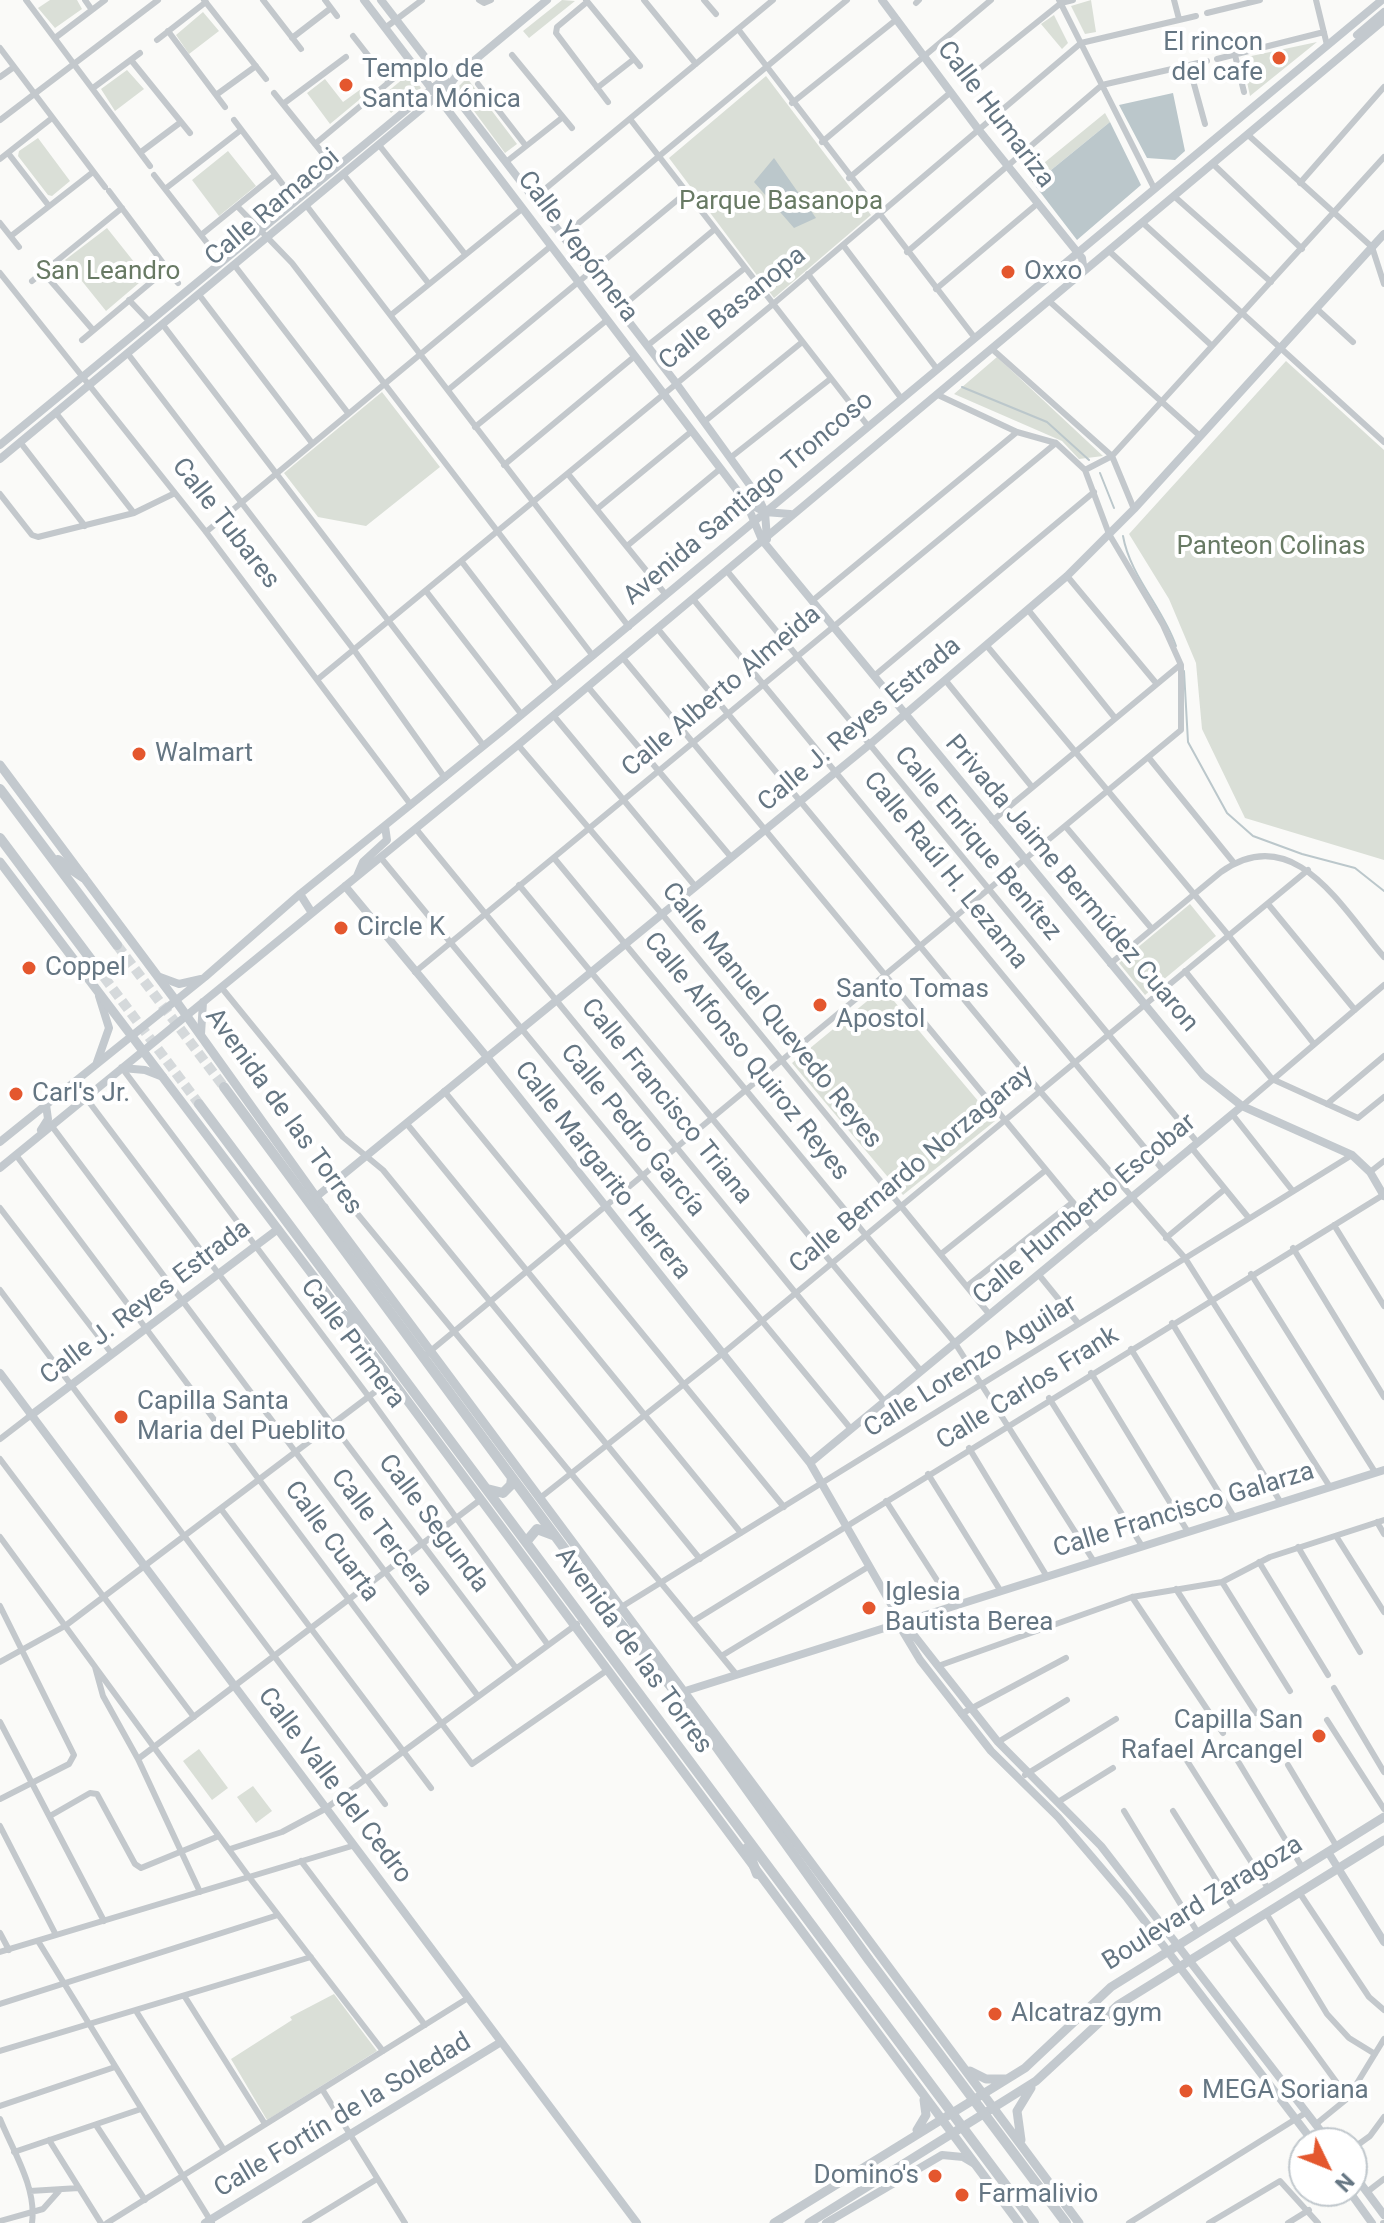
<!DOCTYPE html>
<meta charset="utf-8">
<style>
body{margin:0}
#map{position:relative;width:1384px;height:2223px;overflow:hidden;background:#fafaf8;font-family:Roboto,sans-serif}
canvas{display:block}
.north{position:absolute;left:1288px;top:2127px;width:80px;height:80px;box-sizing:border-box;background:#fff;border:2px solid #c1c8cd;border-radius:50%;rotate:133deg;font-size:22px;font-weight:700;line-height:32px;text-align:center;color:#657683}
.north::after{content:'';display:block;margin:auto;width:28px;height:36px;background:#e4572e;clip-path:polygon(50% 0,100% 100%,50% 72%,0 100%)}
</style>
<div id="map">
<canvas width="1384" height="2223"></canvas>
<div class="north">N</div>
</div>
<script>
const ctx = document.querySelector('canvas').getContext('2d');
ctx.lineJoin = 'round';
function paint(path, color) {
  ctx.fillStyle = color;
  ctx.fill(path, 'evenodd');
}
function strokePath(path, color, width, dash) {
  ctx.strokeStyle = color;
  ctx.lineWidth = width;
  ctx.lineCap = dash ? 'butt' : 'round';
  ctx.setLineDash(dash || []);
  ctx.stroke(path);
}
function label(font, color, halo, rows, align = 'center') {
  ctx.font = font + ' Roboto,sans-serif';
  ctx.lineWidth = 8;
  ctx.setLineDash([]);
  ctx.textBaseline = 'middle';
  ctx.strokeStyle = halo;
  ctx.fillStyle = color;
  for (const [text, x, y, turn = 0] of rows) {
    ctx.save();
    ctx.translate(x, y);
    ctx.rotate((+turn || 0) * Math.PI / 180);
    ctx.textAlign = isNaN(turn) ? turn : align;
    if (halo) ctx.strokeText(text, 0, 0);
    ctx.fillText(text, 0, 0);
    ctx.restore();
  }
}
const green = new Path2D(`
 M50,0H77L82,9L55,28L38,8Z
 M562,0L575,1L529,38L523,31Z
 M1091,0L1096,32L1085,34L1071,6Z
 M203,12L219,31L189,54L176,35Z
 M1054,15L1068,43L1062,49L1041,24Z
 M1317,42L1250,96L1242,58Z
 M127,70L144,89L115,111L101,89Z
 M410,73L421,88L391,113L380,98Z
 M766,76L871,215L774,298L669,158Z
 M467,78L517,144L505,153L457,88Z
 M325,79L343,102L361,89L365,95L330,124L307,93Z
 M1105,113L1110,122L1034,184L1028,176Z
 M38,138L70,181L52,196L48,195L18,156L19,151Z
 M228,151L256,186L219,216L192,180Z
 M107,228L146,277L106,311L65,260Z
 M997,357L1103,456L1079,459L1062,441L954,394Z
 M1286,361L1384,450V860L1245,818L1202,729L1196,663L1169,599L1129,534Z
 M382,392L440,467L366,526L318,517L284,473Z
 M1190,904L1216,936L1145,995L1119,963Z
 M883,988L995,1121L903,1195L792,1063Z
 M199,1749L228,1788L212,1800L183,1761Z
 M253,1786L272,1811L256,1823L237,1797Z
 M334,1994L377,2051L267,2120L231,2059L292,2020L290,2017Z`);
const water = new Path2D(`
 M1173,93L1185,151L1175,160L1147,158L1119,105Z
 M1110,122L1141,185L1077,240L1034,184Z
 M774,158L816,218L794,228L754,182Z`);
const stream = new Path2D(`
 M962,387L1047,422L1089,460
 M1100,473L1114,508
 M1123,536C1130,576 1163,608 1176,646
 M1184,671L1188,742L1227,813L1253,836L1302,854L1355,868L1384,891`);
const highwayTunnel = new Path2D(`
 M117,945L224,1087
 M95,965L199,1104`);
const street = new Path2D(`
 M26,0L150,166
 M85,0L92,10
 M204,0L266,79
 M263,0L301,49
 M325,0L337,16
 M479,0L484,3L491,0
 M586,0L640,66
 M644,0L696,64
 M704,0L716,14
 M1059,0L1154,188
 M1174,0L1179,19
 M1316,0L1327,45
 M587,2L557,27L556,33L608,102
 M916,3L919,0
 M1207,13L1260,0
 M385,28L422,0
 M738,29L975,338
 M168,31L225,107
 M353,36L389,82
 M55,38L105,0
 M292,38L331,8
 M157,40L206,2
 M0,48L105,187
 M512,55L572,128
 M1235,55L1244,92
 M1217,59L1324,32
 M131,60L190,133
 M1189,66L1205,124
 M0,77L14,67
 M969,77L1061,3L1073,0
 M478,84L526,146
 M93,88L140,53
 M597,88L634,59
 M274,93L324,155
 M216,95L256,66
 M792,103L897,19
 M283,104L346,57
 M630,119L868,426
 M0,120L158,0
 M234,120L284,186
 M1247,134L1372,247L1384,284
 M822,142L991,0
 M315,144L412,63
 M379,145L465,254
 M141,152L181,122
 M8,153L49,206
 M0,159L52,118
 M506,162L563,117
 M1213,164L1302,249
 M154,175L211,248
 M344,175L429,284
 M849,178L951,92
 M1300,183L1384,87
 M165,189L241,130
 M109,191L178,283
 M1175,197L1271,282
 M533,199L773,0
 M306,205L629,627
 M237,206L292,263L593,656
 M0,223L19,247
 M1144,224L1384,442
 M201,235L275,175
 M11,236L93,172
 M563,236L847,0
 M843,245L937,369
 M1109,251L1211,345
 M907,252L1102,85L1207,61
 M235,266L348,413
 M43,272L93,330
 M0,273L206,532L411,805
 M808,274L901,398
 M32,281L122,208
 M936,289L1037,204
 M200,296L312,443
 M129,300L149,321
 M1049,301L1200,436
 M619,309L715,229
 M1317,309L1353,342
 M391,315L522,209
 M163,325L484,746
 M82,340L167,269
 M647,346L745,268
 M992,349L1112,456L1134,509
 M128,354L354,650L445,778
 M448,390L687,192
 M56,413L134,513
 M704,422L801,343
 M475,427L607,320
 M20,442L85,526
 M730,458L829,380
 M504,465L635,356
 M1085,470L1112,456L1384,157
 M568,474L666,595
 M0,494L32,535L38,537L134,513L175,493
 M597,509L692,431
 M206,532L551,246
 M627,546L720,469
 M462,562L557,686
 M727,571L1197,1142
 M1067,576L1156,683
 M426,591L522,715
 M693,599L1163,1170
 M812,601L1017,432
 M1029,611L1115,718
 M657,628L1039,1090L1185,1258L1330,1487
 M987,646L1229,936L1314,1044
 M623,658L1095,1229
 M874,676L1094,492
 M318,679L772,305L1081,43L1196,16
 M946,681L1032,787
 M588,687L731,857
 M553,715L695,886
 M518,745L662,914L990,1315
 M1149,758L1234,863
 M992,821L1180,665
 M1066,827L1152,929
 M416,829L884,1401
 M381,858L851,1429
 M554,858L955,1343L1093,1560
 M519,885L921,1371
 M1268,904L1355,1010
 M1110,964L1221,872C1294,820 1341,907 1384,957
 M1185,971L1272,1079L1358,1118L1384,1097
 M415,972L1056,443
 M221,987L343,1137L383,1170L700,1559
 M122,1068L369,1397L548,1645
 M444,1091L784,1507
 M86,1098L516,1668
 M1327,1104L1384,1056
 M1242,1106L1384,985
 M1232,1114L1292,1190
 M407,1124L741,1533
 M51,1125L478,1696
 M1191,1147L1248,1217
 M16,1155L472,1764L606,1671
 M1370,1172L1384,1161
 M332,1183L736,1674
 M0,1208L112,1354
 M1334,1225L1384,1306
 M1166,1238L1225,1189
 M1293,1248L1384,1397
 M941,1254L1046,1170
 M1251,1274L1375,1472
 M1039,1275L1078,1323
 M967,1286L1073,1202
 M0,1290L385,1804
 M1172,1323L1281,1503
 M1131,1349L1234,1517
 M428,1353L1181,730V665L1163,625L1109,534L1085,470L1056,443L1017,432L938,395
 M1091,1373L1188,1532
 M1049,1398L1142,1546
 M0,1439L30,1416
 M969,1448L1046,1575
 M0,1459L194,1717
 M928,1474L1000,1590
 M540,1498L722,1354L1308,870
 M886,1501L953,1605
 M221,1509L431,1788
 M1377,1522L1384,1534
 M1336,1536L1384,1612
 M0,1537L249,1877L383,2051
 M1298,1547L1360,1652
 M1259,1562L1328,1675
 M1222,1582L1290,1691
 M1176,1589L1256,1713
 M1132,1597L1223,1733
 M0,1606L74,1755L69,1764L0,1799
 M618,1609L1352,1155
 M695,1620L1383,1195
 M723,1655L868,1567
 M0,1662L65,1626L392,1379
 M938,1666L1132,1597L1222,1582L1270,1557L1384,1520
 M95,1667L103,1696L138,1759L200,1892
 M1334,1688L1384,1772
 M961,1714L1066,1658
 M1327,1720L1384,1809
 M0,1722L104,1921
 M998,1742L1067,1700
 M1184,1756L1269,1890
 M1236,1758L1302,1867
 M138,1759L480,1500
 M1288,1765L1337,1847
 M1025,1775L1116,1719
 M1058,1802L1113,1768
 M1124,1811L1198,1933
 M1173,1811L1235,1910
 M50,1816L90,1793L97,1794L135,1864L141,1868L219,1836
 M0,1826L56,1935
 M230,1849L282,1832L325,1809L577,1624
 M301,1861L425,2025
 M1299,1892L1369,1997L1384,2010
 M1266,1913L1327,2014L1349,2038L1375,2054
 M0,1933L9,1950
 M1230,1936L1348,2098
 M38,1941L212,2223
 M0,1952L352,1846
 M185,1997L265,2124
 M0,2004L278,1915
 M136,2011L224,2150
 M0,2051L311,1957
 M322,2089L405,2223
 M0,2106L115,2067
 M0,2119C13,2151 37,2188 32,2223
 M1316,2124L1348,2098L1384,2039
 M96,2125L145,2200
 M49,2140L101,2223
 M1352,2149L1370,2136L1384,2117
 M14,2152L141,2109
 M30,2191L79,2188
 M1367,2192L1384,2179
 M0,2221L43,2209L59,2191
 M107,2223L468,1998
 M305,2223L377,2179
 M1129,2223L1307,2112
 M1209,2223L1280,2181L1318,2223
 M1288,2223L1309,2210
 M1383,2223H1384`);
const secondary = new Path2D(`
 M364,0L746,502L762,540L1203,1075L1242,1106L1352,1155L1370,1172L1384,1196
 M381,0L676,383L757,495L765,512L767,539
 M882,0L978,129L1082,258L1083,265L1068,279
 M1357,35L1384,12
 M0,445L445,78
 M0,459L448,87L458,74L547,0
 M747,503L765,512L790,514
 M357,876L363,862L387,840L385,826
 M345,886L487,1057L810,1463L895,1611L938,1666L998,1742L1101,1846L1330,2143
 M300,894L312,913
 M160,977L179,984L201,979
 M201,1034L203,1002
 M97,1062L109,1028L99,996
 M122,1068L145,1070L163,1077
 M41,1130L48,1119L46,1105
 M0,1142L205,977L300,894L502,731L1382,0
 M0,1168L518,745L1384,20
 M316,1197L869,745L1067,576L1134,509L1384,234
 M0,1373L637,2223
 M30,1416L278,1229
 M810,1463L1242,1106
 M896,1620L920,1660L991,1751L1058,1817L1127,1898L1314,2143
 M679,1693L1384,1470
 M1328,1852L1384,1942
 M1352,2172L1384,2215
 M1349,2191L1372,2223
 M205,2223L501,2042
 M826,2223L942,2155L963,2157L973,2163`);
const primary = new Path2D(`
 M0,765L176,1001L324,1208L1079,2223
 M0,862L383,1368L1019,2223
 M970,2071L986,2079H1005
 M917,2130L926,2115L924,2100
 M1021,2140L1017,2111L1031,2088
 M774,2223L1025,2068L1111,1987L1384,1817
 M809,2223L1036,2081L1118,2005L1384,1840`);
const highway = new Path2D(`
 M0,789L117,945
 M0,838L95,965
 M58,860L83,877
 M224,1087L612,1613L696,1718L869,1960L1066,2223
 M199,1104L1034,2223
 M324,1208L336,1235
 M341,1313L362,1328
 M487,1489L503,1493L511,1485L512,1478
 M526,1542L537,1529L553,1535
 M747,1848L757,1874`);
const markers = [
 [1279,58,8,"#e4572e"],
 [346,85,8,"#e4572e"],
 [1008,272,8,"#e4572e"],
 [139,754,8,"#e4572e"],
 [341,928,8,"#e4572e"],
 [29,968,8,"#e4572e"],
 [820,1005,8,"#e4572e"],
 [16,1094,8,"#e4572e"],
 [121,1417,8,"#e4572e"],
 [869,1608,8,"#e4572e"],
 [1319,1736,8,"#e4572e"],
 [995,2014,8,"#e4572e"],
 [1186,2091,8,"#e4572e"],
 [935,2176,8,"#e4572e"],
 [962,2195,8,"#e4572e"]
];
const poiNames = [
 ["El rincon",1263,43,"right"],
 ["del cafe",1263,73,"right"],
 ["Templo de",362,70],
 ["Santa Mónica",362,100],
 ["Oxxo",1024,272],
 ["Walmart",155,754],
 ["Circle K",357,928],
 ["Coppel",45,968],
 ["Santo Tomas",836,990],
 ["Apostol",836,1020],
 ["Carl's Jr.",32,1094],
 ["Capilla Santa",137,1402],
 ["Maria del Pueblito",137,1432],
 ["Iglesia",885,1593],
 ["Bautista Berea",885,1623],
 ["Capilla San",1303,1721,"right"],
 ["Rafael Arcangel",1303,1751,"right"],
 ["Alcatraz gym",1011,2014],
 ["MEGA Soriana",1202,2091],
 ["Domino's",919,2176,"right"],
 ["Farmalivio",978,2195]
];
const streetNames = [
 ["Calle Humariza",995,115,53],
 ["Calle Ramacoi",273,208,-40],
 ["Calle Yepómera",577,247,53],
 ["Calle Basanopa",733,309,-39],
 ["Avenida Santiago Troncoso",749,499,-40],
 ["Calle Tubares",225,524,52],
 ["Calle Alberto Almeida",722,692,-40],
 ["Calle J. Reyes Estrada",860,725,-40],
 ["Calle Enrique Benítez",977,844,50],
 ["Calle Raúl H. Lezama",945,871,51],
 ["Privada Jaime Bermúdez Cuaron",1071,884,50],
 ["Calle Manuel Quevedo Reyes",771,1016,51],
 ["Calle Alfonso Quiroz Reyes",746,1057,51],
 ["Calle Francisco Triana",666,1102,51],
 ["Avenida de las Torres",283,1112,54],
 ["Calle Pedro García",632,1131,51],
 ["Calle Bernardo Norzagaray",912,1170,-40],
 ["Calle Margarito Herrera",602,1171,52],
 ["Calle Humberto Escobar",1085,1210,-40],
 ["Calle J. Reyes Estrada",146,1303,-37],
 ["Calle Primera",352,1344,53],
 ["Calle Lorenzo Aguilar",971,1367,-32],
 ["Calle Carlos Frank",1028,1389,-32],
 ["Calle Francisco Galarza",1184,1511,-17],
 ["Calle Segunda",433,1524,53],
 ["Calle Tercera",381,1533,53],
 ["Calle Cuarta",331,1542,54],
 ["Avenida de las Torres",633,1651,54],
 ["Calle Valle del Cedro",334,1786,53],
 ["Boulevard Zaragoza",1203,1904,-32],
 ["Calle Fortín de la Soledad",343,2116,-31]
];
const parkNames = [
 ["Parque Basanopa",781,202],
 ["San Leandro",108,272],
 ["Panteon Colinas",1271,547]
];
paint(green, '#dadfd7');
paint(water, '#bbc7cb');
strokePath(stream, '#bbc7cb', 2);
strokePath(highwayTunnel, '#d5d9db', 10, [10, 5]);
strokePath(street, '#c3c8cc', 6);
strokePath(secondary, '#c3c9ce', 8);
strokePath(primary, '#c3c9ce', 9);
strokePath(highway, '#c3c9ce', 10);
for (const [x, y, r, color] of markers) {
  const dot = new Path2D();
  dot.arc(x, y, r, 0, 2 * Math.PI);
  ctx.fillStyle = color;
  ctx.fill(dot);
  strokePath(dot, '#fff', 3);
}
label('26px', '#657683', '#fff', poiNames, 'left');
label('26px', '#657683', '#fff', streetNames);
label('26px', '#687a64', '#fff', parkNames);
</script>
